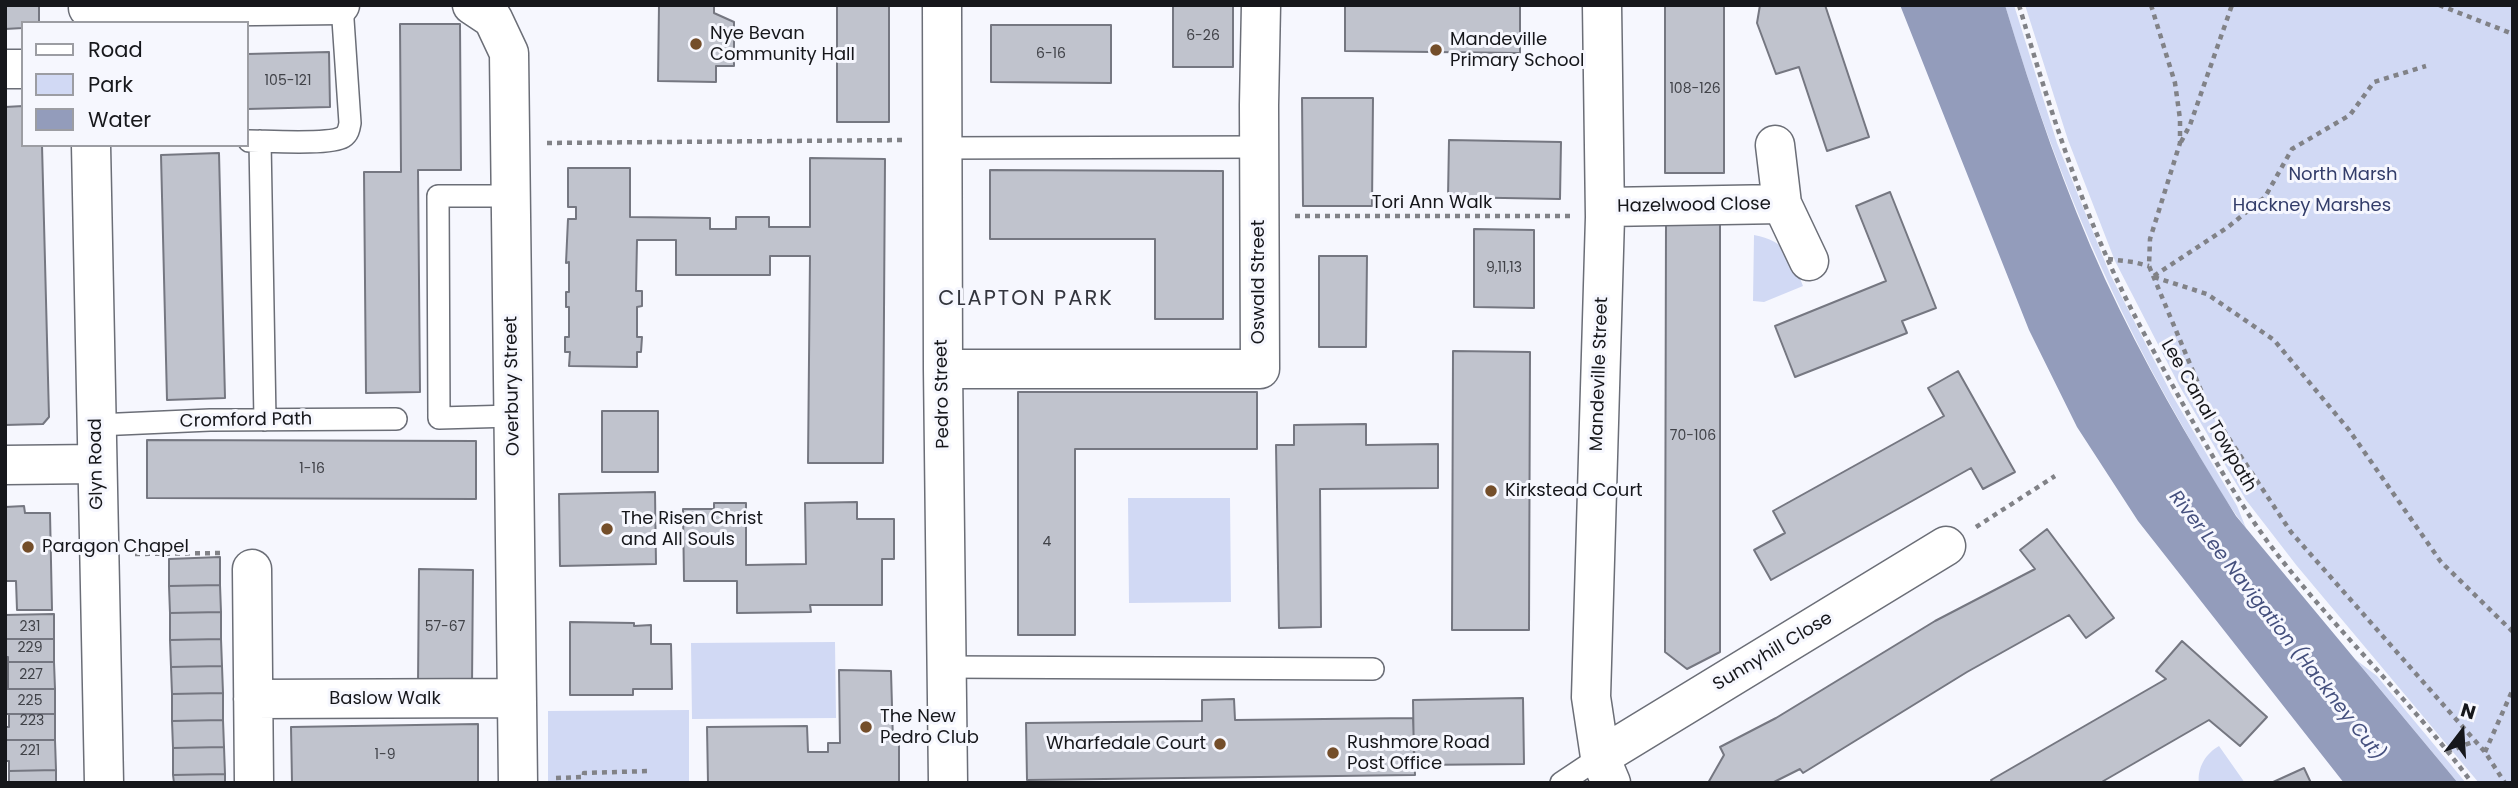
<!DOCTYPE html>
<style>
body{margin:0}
#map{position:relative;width:2518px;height:788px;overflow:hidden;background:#f6f7fe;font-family:Poppins,sans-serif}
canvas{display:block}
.frame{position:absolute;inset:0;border:7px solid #16171b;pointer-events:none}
.legend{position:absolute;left:21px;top:21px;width:228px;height:126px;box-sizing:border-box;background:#f6f7fe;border:2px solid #9c9da3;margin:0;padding:9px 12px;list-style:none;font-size:21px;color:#16171b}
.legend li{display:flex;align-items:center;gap:14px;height:35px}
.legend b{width:35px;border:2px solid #9c9da3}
.north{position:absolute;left:2427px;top:697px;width:70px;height:70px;-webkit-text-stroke:5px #f6f7fe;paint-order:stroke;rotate:17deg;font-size:19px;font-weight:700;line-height:28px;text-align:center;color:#16171b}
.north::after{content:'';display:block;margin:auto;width:24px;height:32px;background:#16171b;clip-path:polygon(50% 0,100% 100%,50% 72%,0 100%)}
</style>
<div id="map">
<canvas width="2518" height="788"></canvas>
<div class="frame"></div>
<ul class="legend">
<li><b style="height:9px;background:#fff"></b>Road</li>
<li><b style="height:19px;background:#d1d9f4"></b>Park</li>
<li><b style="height:19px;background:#939cbb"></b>Water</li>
</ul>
<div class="north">N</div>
</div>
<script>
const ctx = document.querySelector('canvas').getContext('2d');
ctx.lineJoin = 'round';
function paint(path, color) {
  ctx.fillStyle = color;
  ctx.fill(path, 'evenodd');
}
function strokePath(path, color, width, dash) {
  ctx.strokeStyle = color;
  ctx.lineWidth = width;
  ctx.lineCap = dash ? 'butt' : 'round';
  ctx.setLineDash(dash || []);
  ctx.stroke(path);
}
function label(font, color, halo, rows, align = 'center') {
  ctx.font = font + ' Poppins,sans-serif';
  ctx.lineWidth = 6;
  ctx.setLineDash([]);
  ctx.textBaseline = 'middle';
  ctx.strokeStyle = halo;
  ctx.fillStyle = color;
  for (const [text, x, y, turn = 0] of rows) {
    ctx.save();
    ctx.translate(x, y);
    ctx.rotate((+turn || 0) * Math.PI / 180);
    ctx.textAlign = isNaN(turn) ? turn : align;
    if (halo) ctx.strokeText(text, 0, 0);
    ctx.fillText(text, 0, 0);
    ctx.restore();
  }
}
const green = new Path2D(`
 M2005,5H2014L2057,143L2110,274L2171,393L2237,506L2246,528C2220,495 2200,457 2179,420C2104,289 2048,150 2005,5Z
 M2025,5H2513V783H2479L2297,566L2246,500L2228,470L2180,387L2115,261L2068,140Z
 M1754,235C1786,241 1793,258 1803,286L1764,302L1753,301Z
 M1128,498H1230L1231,602L1129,603Z
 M835,642L836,718L692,719L691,643Z
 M2355,659L2377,676L2466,783H2458Z
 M689,710V783H548V711Z
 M2219,746L2245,783H2199C2197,768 2206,753 2219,746Z`);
const water = new Path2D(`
 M1900,5H2005C2033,98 2065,191 2105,279C2143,361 2188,439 2236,516L2458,783H2344L2138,521L2077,427L2029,330Z`);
const building = new Path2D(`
 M5,5H39V23H23V28L5,29Z
 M659,5H714V13L734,22V66H716V82L658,81Z
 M837,5H889V122H837Z
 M1173,5H1233V67H1173Z
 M1345,5H1520V53L1345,51Z
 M1665,5H1724V173H1665Z
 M1760,5H1825L1869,137L1827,151L1799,67L1776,74L1757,23Z
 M400,24H460L461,170H418L420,392L366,393L364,172H401Z
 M991,25H1111V83L991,82Z
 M329,52L330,107L247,109V54Z
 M1302,98H1373L1372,206H1303Z
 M23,106V145H42L49,417L43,424L5,425V107Z
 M1449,140L1561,142L1560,199L1448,197Z
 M219,153L225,398L167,400L161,155Z
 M810,158L885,159L883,463H808L810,256H770V275H676V240H637L636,291H642V306L637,307V337H642L641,352H637V367L569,366L570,352H565V337H569V307H566V292H569V262L566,263L568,219H576V207H568V168H630V217L710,218V229H736V217H769V227H810Z
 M990,170L1223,171V319H1155V239H990Z
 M1890,192L1936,308L1902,321L1907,333L1795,377L1775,326L1886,281L1856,206Z
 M1666,219H1720V652L1687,669L1665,652Z
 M1474,229L1534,230V308L1474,307Z
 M1319,256H1367L1366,347H1319Z
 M1453,351L1530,352L1529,630H1452Z
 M1958,371L2015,472L1983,489L1971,468L1771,580L1754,550L1785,533L1773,511L1944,416L1928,388Z
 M1018,392H1257V449H1075V635H1018Z
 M602,411H658V472H602Z
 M1366,424V445L1438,444V488L1320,489L1321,627L1279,628L1276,445H1294V425Z
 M147,440L476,441V499L147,498Z
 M655,492L656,564L560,566L559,494Z
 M857,502V519H894V559H882V605H810L811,612L737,613V581H684L683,509H714V503H746V565L806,564L805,503Z
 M24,506L25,513H50L52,610H17L16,581H5V507Z
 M2047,529L2114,618L2086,638L2069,615L1967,672L1803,773L1800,769L1772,783H1708L1724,755L1720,747L1776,718L1935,621L2035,569L2020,550Z
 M220,557V585L169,586V559Z
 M419,569L473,570L472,685L418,684Z
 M220,585L221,612L170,613L169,586Z
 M221,612V639L170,640V613Z
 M54,614V639H5V615Z
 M570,622L634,623V626L651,625V644H671L672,689H633V695H570Z
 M5,639H54V662H8V657H5Z
 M221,639L222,666L171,667L170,640Z
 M2182,641L2267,717L2240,746L2209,720L2100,783H1993L1991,780L2166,679L2156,671Z
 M8,662H54L55,689H8Z
 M222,666L223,693L172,694L171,667Z
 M839,670L891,671L893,742L899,743V783H708L707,727L807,726L808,752H828V743H840Z
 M5,689H55V714H5Z
 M223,693V720L172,721V694Z
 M1523,698L1524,764L1414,765L1413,700Z
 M1234,699L1235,720L1413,718L1415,775L1027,780L1026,723L1202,721V700Z
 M9,714H55V740H5V727H9Z
 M223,720L224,747L173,748L172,721Z
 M478,724V783H292L291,727Z
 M5,740H55L56,770L9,771V761H5Z
 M224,747L225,774L173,775V748Z
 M2304,768L2311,783H2271Z
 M56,770V783H9V771Z
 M225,774V783H174L173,775Z`);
const path = new Path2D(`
 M2019,5C2044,90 2072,179 2108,260C2131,313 2161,364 2189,415C2214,459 2240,504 2270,545C2333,628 2410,699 2472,783
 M2151,5L2175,83L2180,119V143L2150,239L2149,266L2208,407L2291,532L2485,752L2505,783
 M2439,5L2513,34
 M2181,142L2190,125L2232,5
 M547,143L906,140
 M1295,216H1570
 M2108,259L2133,262L2149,266
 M2154,276L2228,227L2265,197L2292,149L2350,115L2374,82L2426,66
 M2154,277L2207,294L2274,340L2349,430L2441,562L2513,632
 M1976,527L2055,476
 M135,554L221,553
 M2447,752L2475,741
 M2485,752L2513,689
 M556,778L584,777V773L651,771`);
const lane = new Path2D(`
 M249,141C267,141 330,145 343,137C348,134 349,129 350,123L342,5
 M260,141L265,420
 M942,148L1259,147
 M512,196H438L439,418L513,416
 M97,425L210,420L396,419
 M946,667L1373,669
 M1561,783L1600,757`);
const street = new Path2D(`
 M472,5L493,19L509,53L518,783
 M942,5L943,369L948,783
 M1602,5L1605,217L1591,697L1600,757L1611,783
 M88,8L340,5
 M5,69H23
 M91,145L104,783
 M1775,145L1782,204L1809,261
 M1605,207L1782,204
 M943,369H1260L1259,105L1261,5
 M5,465L97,464
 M252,569L254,783
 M253,699L517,698
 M1600,757L1946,546`);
const markers = [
 [696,44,7,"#744e2a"],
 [1436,50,7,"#744e2a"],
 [1491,491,7,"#744e2a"],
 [607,529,7,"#744e2a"],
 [28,547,7,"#744e2a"],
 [866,727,7,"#744e2a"],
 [1220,744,7,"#744e2a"],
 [1333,753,7,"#744e2a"]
];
const numberNames = [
 ["6-26",1203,36],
 ["6-16",1051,54],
 ["105-121",288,81],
 ["108-126",1695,89],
 ["9,11,13",1504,268],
 ["70-106",1693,436],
 ["1-16",312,469],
 ["4",1047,542],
 ["231",30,627],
 ["57-67",445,627],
 ["229",30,648],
 ["227",31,675],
 ["225",30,701],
 ["223",32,721],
 ["221",30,751],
 ["1-9",385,755]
];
const poiNames = [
 ["Nye Bevan",710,34],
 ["Community Hall",710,55],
 ["Mandeville",1450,40],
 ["Primary School",1450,61],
 ["Kirkstead Court",1505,491],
 ["The Risen Christ",621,519],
 ["and All Souls",621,540],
 ["Paragon Chapel",42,547],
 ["The New",880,717],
 ["Pedro Club",880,738],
 ["Rushmore Road",1347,743],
 ["Post Office",1347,764],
 ["Wharfedale Court",1206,744,"right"]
];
const parkNames = [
 ["North Marsh",2343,175],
 ["Hackney Marshes",2312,206]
];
const streetNames = [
 ["Tori Ann Walk",1432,203],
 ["Hazelwood Close",1694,206,-1],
 ["Oswald Street",1259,282,-90],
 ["Mandeville Street",1600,374,-88],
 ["Overbury Street",513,386,-91],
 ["Pedro Street",943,394,-91],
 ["Lee Canal Towpath",2208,416,60],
 ["Cromford Path",246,421,-1],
 ["Glyn Road",97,464,-91],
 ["Sunnyhill Close",1773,652,-31],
 ["Baslow Walk",385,699]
];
const waterNames = [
 ["River Lee Navigation (Hackney Cut)",2276,626,52]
];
const quarterNames = [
 ["CLAPTON PARK",1026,300]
];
paint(green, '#d1d9f4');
paint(water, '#939cbb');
paint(building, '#c0c3cd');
strokePath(building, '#757781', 2);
strokePath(lane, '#6b6e77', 24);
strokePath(street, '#6b6e77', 41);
strokePath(path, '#818287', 4.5, [5, 5]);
strokePath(lane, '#fff', 21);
strokePath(street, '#fff', 38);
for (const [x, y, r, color] of markers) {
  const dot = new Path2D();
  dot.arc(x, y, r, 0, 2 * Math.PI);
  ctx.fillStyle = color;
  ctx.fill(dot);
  strokePath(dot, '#f6f7fe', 2.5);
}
label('14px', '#404248', null, numberNames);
label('18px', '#16171b', '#f6f7fe', poiNames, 'left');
label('18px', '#333d6a', '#f6f7fe', parkNames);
label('18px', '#16171b', '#f6f7fe', streetNames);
label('italic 19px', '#45507e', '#f6f7fe', waterNames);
ctx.letterSpacing = '2px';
label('21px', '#33353d', '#f6f7fe', quarterNames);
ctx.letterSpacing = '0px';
</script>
